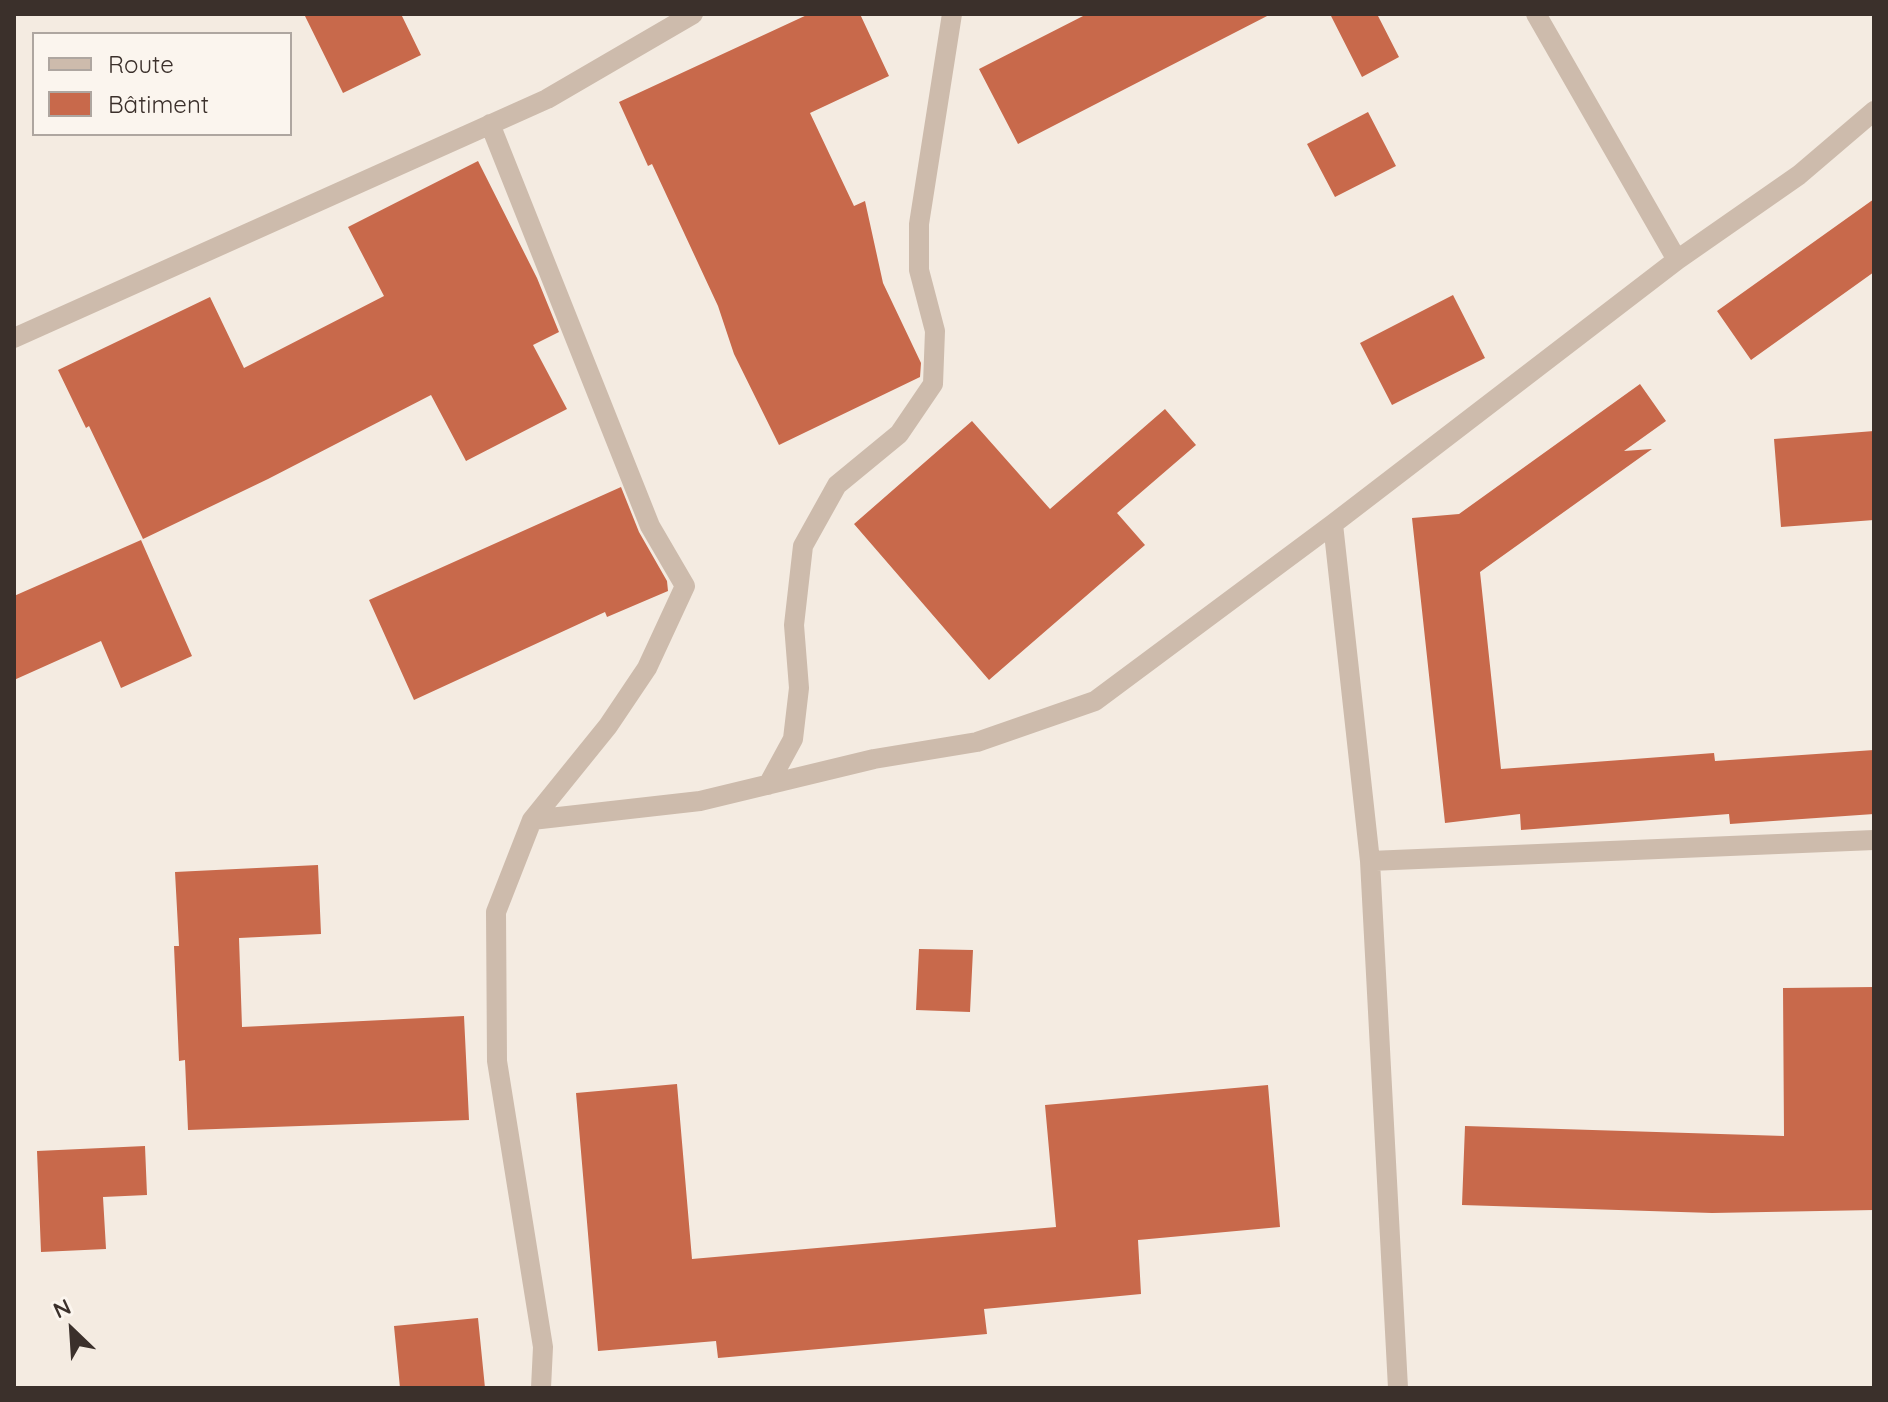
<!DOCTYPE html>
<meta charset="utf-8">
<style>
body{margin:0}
#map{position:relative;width:1888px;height:1402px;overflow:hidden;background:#f4ebe1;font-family:Quicksand,sans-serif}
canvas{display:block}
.frame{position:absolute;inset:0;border:16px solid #3b302b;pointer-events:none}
.legend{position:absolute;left:32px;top:32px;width:260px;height:104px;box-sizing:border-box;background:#fbf5ee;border:2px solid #aea6a0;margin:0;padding:10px 14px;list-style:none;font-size:24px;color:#3b302b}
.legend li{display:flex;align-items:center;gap:16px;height:40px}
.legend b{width:40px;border:2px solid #aea6a0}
.north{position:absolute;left:32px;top:1290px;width:80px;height:80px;-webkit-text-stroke:6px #fbf5ee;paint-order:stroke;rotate:335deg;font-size:22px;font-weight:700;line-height:32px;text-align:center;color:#3b302b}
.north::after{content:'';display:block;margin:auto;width:28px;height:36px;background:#3b302b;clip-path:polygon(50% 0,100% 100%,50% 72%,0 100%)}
</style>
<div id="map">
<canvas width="1888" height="1402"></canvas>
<div class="frame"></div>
<ul class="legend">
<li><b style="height:10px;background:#cdbbac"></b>Route</li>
<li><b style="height:22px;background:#c8694b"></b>Bâtiment</li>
</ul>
<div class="north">N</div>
</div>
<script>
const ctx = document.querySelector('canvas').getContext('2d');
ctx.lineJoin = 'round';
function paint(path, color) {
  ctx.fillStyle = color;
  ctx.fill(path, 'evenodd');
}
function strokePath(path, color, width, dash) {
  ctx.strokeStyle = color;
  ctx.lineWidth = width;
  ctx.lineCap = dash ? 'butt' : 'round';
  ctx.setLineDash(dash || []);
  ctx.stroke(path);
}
const building = new Path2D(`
 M304,14H401L421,55L343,93Z
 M809,14H860L889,76L810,113L854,206L865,201L883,283L921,363L920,377L779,445L734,354L718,306L652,164L648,166L619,102Z
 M1087,14H1271L1018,144L979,69Z
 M1330,14H1377L1399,57L1362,77Z
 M1368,112L1396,166L1335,197L1307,144Z
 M478,161L537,278L559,332L533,345L567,409L466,461L431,395L268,479L143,539L89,426L86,428L58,370L210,297L244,368L384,296L348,227Z
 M1874,199V272L1751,360L1717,311Z
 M1453,295L1485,358L1392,405L1360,343Z
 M1640,384L1666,421L1624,451L1652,449L1480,572L1501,769L1714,753L1715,761L1874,750V814L1730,824L1729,814L1521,830L1520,814L1445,823L1412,518L1459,514Z
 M1165,409L1196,445L1117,513L1145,545L989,680L854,524L972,421L1050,509Z
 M1874,431V520L1781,527L1774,439Z
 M621,487L639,532L667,581L668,591L607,617L605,612L414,700L369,600Z
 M141,540L192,656L121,688L101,641L14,680V596Z
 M318,865L321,934L239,938L242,1027L464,1016L469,1120L188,1130L185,1060L179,1061L174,946H179L175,872Z
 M919,949L973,950L970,1012L916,1010Z
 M1874,987V1210L1712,1213L1462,1205L1465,1126L1784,1136L1783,988Z
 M677,1084L692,1259L1056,1227L1045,1105L1268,1085L1280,1227L1138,1240L1141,1294L984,1309L987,1334L718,1358L716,1341L598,1351L576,1093Z
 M145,1146L147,1195L103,1197L106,1249L41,1252L37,1151Z
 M478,1318L485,1388H400L394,1326Z`);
const minor = new Path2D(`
 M1536,14L1677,260
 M490,124L650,526L685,586L647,668L608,726L532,820L496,912L497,1061L543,1347L541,1388
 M14,338L547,99L693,14
 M1333,524L1370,861L1874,840
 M768,785L793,739L799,688L794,625L803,546L837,485L899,434L933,384L935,331L919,270V224L952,14
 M532,820L700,801L874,759L977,742L1095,701L1333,524L1677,260L1799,175L1874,111
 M1370,861L1398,1388`);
paint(building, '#c8694b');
strokePath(minor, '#cdbbac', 20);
</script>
